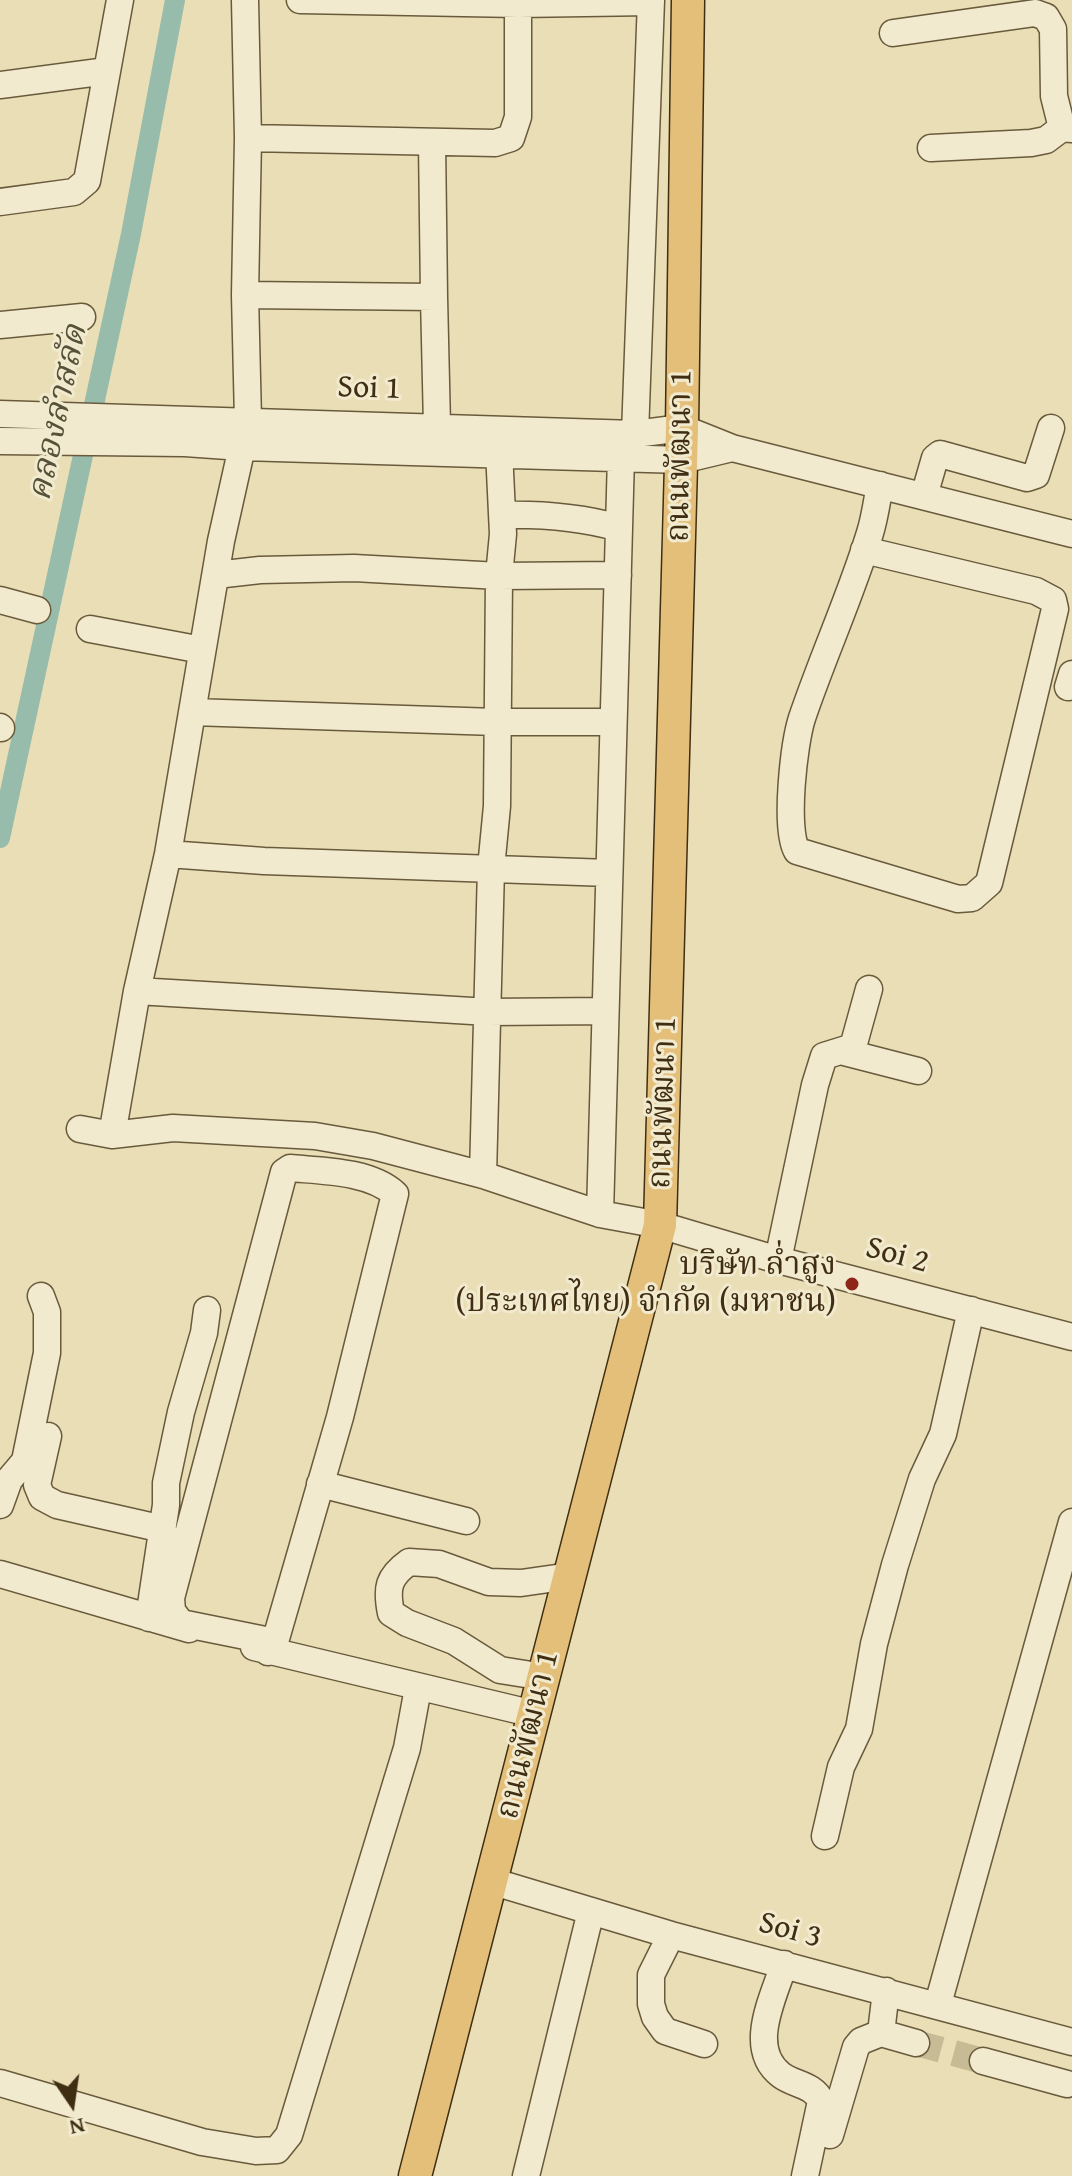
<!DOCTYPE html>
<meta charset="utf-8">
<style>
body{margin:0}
#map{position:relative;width:1072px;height:2176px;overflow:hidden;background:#e9deb5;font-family:"Gentium Book Plus",serif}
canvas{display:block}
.north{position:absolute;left:32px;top:2064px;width:80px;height:80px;-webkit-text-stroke:6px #f1eacf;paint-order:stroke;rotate:167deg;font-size:22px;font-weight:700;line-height:32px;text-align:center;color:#402e13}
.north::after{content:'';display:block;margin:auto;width:28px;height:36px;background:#402e13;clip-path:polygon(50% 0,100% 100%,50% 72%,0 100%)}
</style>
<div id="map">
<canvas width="1072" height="2176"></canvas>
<div class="north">N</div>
</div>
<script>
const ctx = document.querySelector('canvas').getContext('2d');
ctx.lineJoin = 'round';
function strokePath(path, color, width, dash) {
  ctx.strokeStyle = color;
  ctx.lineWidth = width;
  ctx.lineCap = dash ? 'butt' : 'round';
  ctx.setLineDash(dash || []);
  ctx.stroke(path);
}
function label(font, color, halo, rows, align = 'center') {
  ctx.font = font + ' "Gentium Book Plus","Noto Serif Thai",serif';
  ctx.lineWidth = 6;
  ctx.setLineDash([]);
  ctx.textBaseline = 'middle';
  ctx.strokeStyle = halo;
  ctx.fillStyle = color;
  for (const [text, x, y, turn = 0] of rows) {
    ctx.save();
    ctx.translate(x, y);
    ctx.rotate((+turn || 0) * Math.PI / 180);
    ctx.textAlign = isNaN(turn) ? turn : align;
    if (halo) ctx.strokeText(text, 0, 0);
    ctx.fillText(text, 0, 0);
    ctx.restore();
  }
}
const canal = new Path2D(`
 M0,838L131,234L175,0`);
const minorTunnel = new Path2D(`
 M916,2043L983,2061`);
const minor = new Path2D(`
 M300,0L518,4L651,2
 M893,33L1035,13L1046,17L1053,29L1054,96L1062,128L1072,129
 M0,85L107,71
 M248,138L495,143L511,138L518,117V0
 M931,148L1031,143L1046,140L1062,128
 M0,202L74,192L87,181L120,0
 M245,295L434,297L432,142
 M434,297L437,426
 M0,325L82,317
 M0,414L635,434L682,428L732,448L1072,534
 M0,441L185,443L242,447L682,460L732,448
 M924,496L935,458L940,454L1027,478L1036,475L1051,428
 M502,515C543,514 580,517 619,528
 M864,550L1036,591L1053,600L1055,609L989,883L972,898L958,899L797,851C784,829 794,743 802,718C823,656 851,595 870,533C875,517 877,500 880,485
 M216,575L260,570L354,568L499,576L618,575
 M0,600L37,610
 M90,629L202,650
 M1068,687L1072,674
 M192,712L496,722H613
 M0,727L1,728
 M168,854L264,861L609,873
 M137,991L489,1012L605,1011
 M844,1052L918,1071
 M80,1129L112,1135L173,1128L315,1136L373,1146L483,1175L600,1214L660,1225L778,1260L1072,1337
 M112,1135L137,991L168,854L221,541L248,420L245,295L248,138L245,0
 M483,1175L491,868L497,806L499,576L503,534L498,430
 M600,1214L621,456L635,434L651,0
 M778,1260L815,1085L824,1056L853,1047L869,989
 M48,1436L37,1485L42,1497L57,1505L163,1529
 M320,1484L466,1521
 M0,1505L9,1480L25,1461L47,1353V1312L41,1296
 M0,1574L189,1629
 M149,1618L166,1505V1483L181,1412L204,1333L207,1310
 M254,1647L534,1714
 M268,1652L275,1642L340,1417L395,1194C370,1171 323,1171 290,1168L284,1172L171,1598L172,1611L181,1623L275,1642
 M544,1677L500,1670L454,1641L407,1623L391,1613C386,1588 388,1577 409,1562L439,1564L489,1582L521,1583L570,1576
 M825,1836L841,1767L859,1729L874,1644L895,1565L922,1479L943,1434L971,1310
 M491,1881L671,1935L1072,2042
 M671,1935L651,1975V2004L655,2017L665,2031L704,2044
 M784,1964C774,1997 746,2048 781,2075C794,2085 813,2084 821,2101L805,2176
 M938,2004L1072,1522
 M881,2033L916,2043
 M983,2061L1067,2084
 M0,2083L202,2142L256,2151L277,2150L289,2135L407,1748L418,1688
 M830,2135L856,2047L861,2041L881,2033L886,1991
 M526,2176L591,1911`);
const major = new Path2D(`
 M415,2176L660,1225L682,428L688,0`);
const markers = [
 [852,1284,8,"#8f2418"]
];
const streetNames = [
 ["Soi 1",369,389,2],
 ["ถนนพัฒนา 1",681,456,-89],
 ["ถนนพัฒนา 1",664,1103,-88],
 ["Soi 2",897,1256,15],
 ["ถนนพัฒนา 1",529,1735,-76],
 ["Soi 3",790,1931,15]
];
const poiNames = [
 ["บริษัท ล่ำสูง",836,1266],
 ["(ประเทศไทย) จำกัด (มหาชน)",836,1303]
];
const waterNames = [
 ["คลองลำสลัด",59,413,-78]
];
strokePath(canal, '#97bcab', 20);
strokePath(minorTunnel, '#c7bb95', 26, [26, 13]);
strokePath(minor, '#6a5a3c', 29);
strokePath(major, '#402e13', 35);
strokePath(minor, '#f1eacf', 26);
strokePath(major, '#e4bf7a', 32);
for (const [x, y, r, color] of markers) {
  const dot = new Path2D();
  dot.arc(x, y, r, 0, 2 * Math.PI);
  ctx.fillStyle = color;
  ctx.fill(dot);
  strokePath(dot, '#f1eacf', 3);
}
label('32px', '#402e13', '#f1eacf', streetNames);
label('32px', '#402e13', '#f1eacf', poiNames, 'right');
label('italic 34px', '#565239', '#f1eacf', waterNames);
</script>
